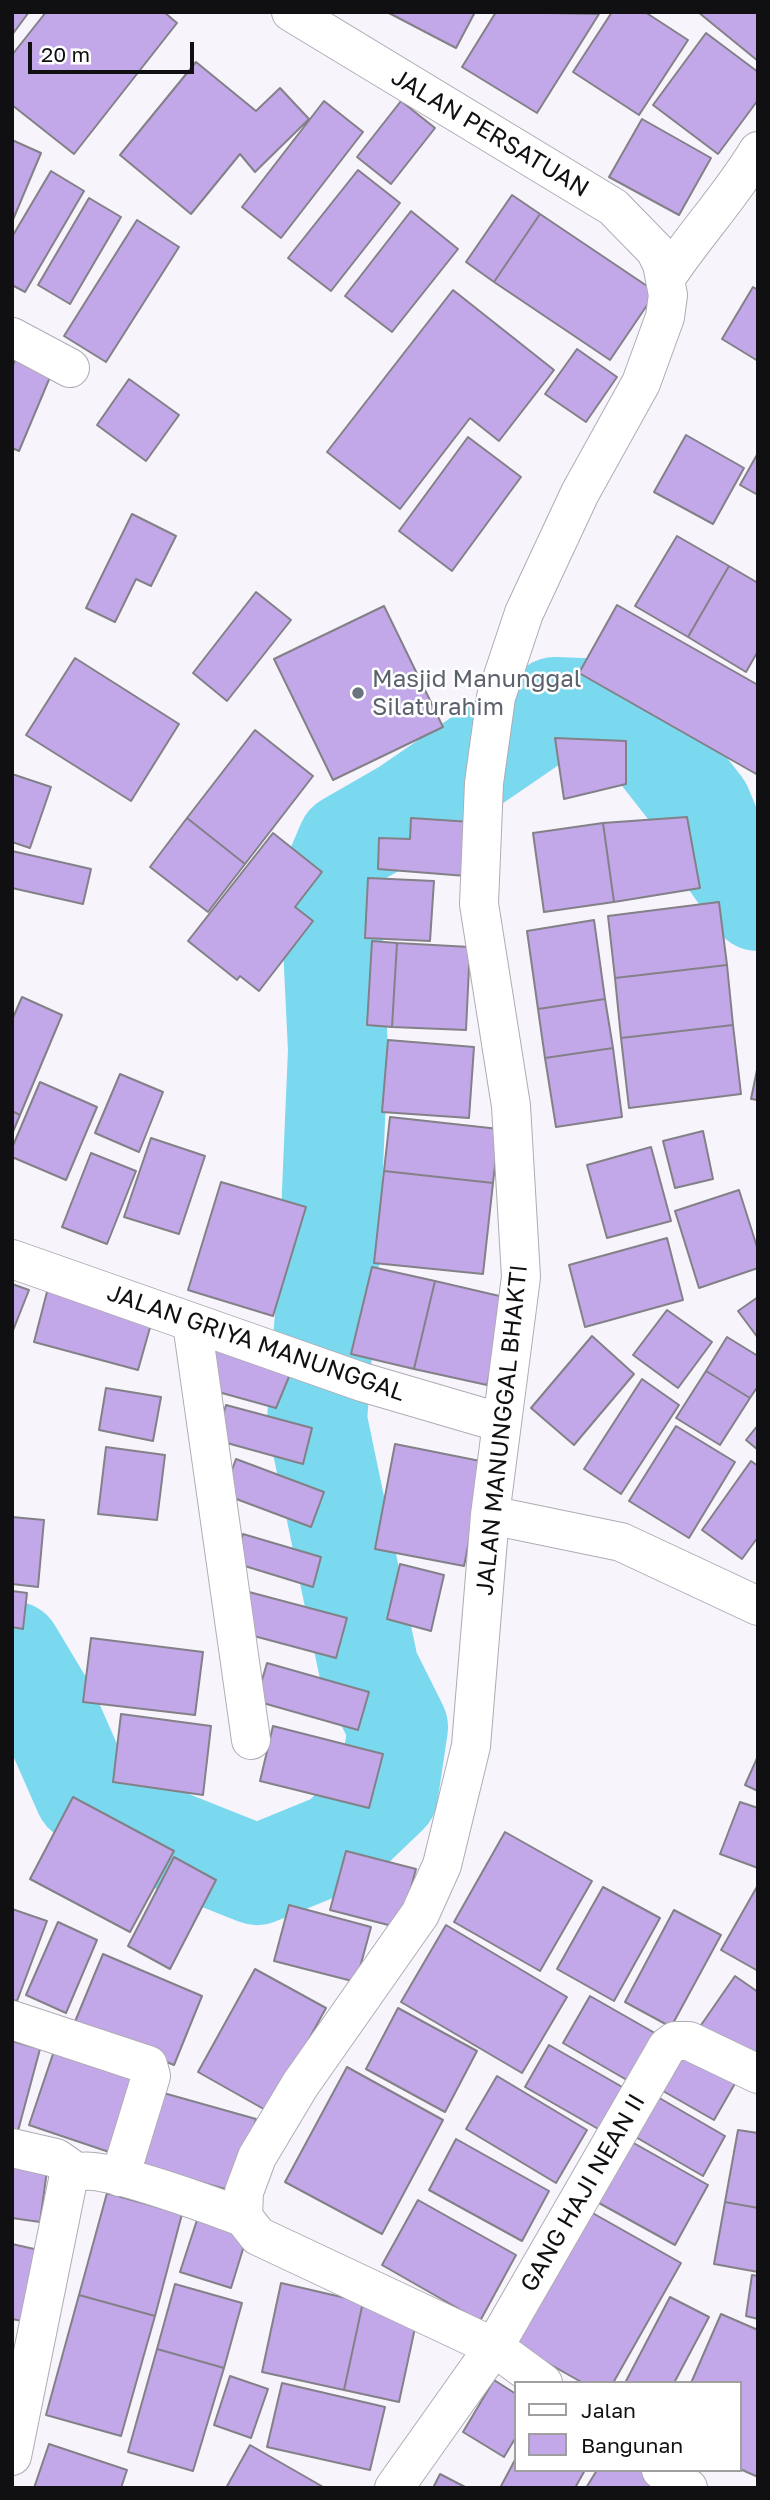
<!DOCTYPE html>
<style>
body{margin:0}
#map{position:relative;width:770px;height:2500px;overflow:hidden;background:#f7f4fc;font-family:"Golos Text",sans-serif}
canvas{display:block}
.frame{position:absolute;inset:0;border:14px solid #100f12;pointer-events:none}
.legend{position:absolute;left:514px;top:2381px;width:228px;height:91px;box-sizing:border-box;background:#fff;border:2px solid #9f9fa0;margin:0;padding:9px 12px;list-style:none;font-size:21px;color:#100f12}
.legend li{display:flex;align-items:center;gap:14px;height:35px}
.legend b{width:35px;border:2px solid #9f9fa0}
.scale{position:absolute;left:28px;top:42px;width:166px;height:32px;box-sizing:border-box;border:4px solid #100f12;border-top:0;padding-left:9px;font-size:21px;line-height:24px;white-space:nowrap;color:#100f12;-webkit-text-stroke:5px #fff;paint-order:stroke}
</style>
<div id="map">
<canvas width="770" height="2500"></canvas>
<div class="frame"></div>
<ul class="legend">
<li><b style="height:9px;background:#fff"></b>Jalan</li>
<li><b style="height:19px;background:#c3a8e9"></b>Bangunan</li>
</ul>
<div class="scale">20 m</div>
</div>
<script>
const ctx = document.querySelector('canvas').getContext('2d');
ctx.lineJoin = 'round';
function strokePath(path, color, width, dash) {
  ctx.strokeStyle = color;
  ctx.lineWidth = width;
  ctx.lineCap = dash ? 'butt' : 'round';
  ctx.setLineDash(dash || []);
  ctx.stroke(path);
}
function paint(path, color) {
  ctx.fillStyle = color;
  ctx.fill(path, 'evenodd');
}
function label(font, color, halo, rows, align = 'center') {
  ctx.font = font + ' "Golos Text",sans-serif';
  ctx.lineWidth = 5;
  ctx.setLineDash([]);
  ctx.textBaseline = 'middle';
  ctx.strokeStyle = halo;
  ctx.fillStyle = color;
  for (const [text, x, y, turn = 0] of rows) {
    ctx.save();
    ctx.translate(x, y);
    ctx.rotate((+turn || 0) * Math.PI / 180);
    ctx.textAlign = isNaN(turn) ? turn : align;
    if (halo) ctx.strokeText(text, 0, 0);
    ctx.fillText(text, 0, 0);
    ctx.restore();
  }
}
const river = new Path2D(`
 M12,1651L48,1711L84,1793L164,1838L257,1875L338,1842L388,1794L398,1727L369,1669L317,1420L329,1262L338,1050L330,883L347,843L406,809L555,707L607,709L648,738L702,807L717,843L758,901`);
const building = new Path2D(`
 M12,12H29L12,35Z
 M46,12H164L177,23L74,154L12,105V55Z
 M387,12H475L456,48Z
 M496,12L599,14L537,113L462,67Z
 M612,12H645L688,40L639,115L573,72Z
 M698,12H758V61Z
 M706,33L758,72V100L718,154L653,105Z
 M196,62L256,111L280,88L309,119L255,172L240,154L191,214L120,155Z
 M324,101L363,132L281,238L242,207Z
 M401,101L435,128L391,184L357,157Z
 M642,119L711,158L679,215L609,177Z
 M12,140L41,153L12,222Z
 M358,170L400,203L331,291L288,258Z
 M51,171L84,191L25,292L12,285V237Z
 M512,195L540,214L494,282L466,262Z
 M89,198L121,217L70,304L38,285Z
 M411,211L458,249L392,332L345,296Z
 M540,214L656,292L610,360L494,282Z
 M137,220L179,247L106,362L64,336Z
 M753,287L758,290V361L722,339Z
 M453,290L554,370L499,441L470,418L400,509L327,452Z
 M577,349L617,377L586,422L545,394Z
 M18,354L53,370L19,451L12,448V367Z
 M129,379L179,415L146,461L97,425Z
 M686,435L744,468L713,524L654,492Z
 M468,437L521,477L452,571L399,531Z
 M758,453V495L740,485Z
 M132,514L176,536L151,586L136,579L115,622L86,608Z
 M677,536L729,566L688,637L635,606Z
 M729,566L758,583V651L746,672L688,637Z
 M256,592L291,620L227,701L193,673Z
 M617,605L758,685V775L579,673Z
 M384,606L443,727L333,780L274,659Z
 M75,658L179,724L131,801L26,735Z
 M255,730L313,776L245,864L187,818Z
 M555,738L626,741V784L564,799Z
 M12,774L51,787L30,848L12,842Z
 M687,817L700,888L614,902L603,823Z
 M187,818L245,864L208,912L150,867Z
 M411,818L471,822L466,876L378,869L379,838L410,839Z
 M603,823L614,902L544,912L533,833Z
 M273,833L322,872L295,907L313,921L259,991L240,976L237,980L188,941Z
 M12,851L91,869L83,904L12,888Z
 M368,878L434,881L430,941L365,938Z
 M719,902L727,965L615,978L608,916Z
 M594,920L605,999L538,1009L527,931Z
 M372,941L397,943L392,1027L367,1025Z
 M397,943L470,947L466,1030L392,1027Z
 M727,965L733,1025L621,1038L615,978Z
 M22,997L62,1015L20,1115L12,1111V1020Z
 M605,999L613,1048L545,1058L538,1009Z
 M733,1025L741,1094L629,1108L621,1038Z
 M388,1040L474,1047L469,1118L382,1112Z
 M613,1048L622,1117L556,1127L545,1058Z
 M758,1065V1100L751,1099Z
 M120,1074L163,1092L139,1152L95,1133Z
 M40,1082L97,1107L66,1180L12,1157V1148Z
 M12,1111L20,1115L12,1134Z
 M390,1117L499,1129L493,1183L384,1171Z
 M703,1131L713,1179L675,1188L663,1141Z
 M151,1138L205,1156L179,1234L124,1217Z
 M651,1147L671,1221L607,1238L587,1165Z
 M91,1153L136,1171L107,1244L62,1227Z
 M384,1171L493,1183L483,1274L374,1263Z
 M221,1182L306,1207L273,1316L188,1290Z
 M739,1190L758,1250V1268L699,1288L675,1211Z
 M667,1238L683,1300L585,1327L569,1265Z
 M372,1267L435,1281L414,1369L351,1354Z
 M435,1281L508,1298L487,1385L414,1369Z
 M12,1284L29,1290L12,1333Z
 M48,1288L153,1317L138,1370L34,1342Z
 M758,1297V1338L738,1311Z
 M667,1310L712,1342L678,1388L633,1355Z
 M592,1336L634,1374L574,1445L531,1408Z
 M219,1337L291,1372L276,1408L204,1388Z
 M727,1337L758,1356V1386L750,1398L706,1371Z
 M706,1371L750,1398L720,1445L676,1418Z
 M642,1379L679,1405L621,1494L584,1469Z
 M106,1388L161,1397L153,1441L99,1430Z
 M226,1405L312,1428L303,1464L216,1440Z
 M758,1425V1450L746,1440Z
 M676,1426L735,1462L689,1538L629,1501Z
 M395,1444L485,1462L464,1566L375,1549Z
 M106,1447L165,1455L157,1520L98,1514Z
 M236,1459L324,1492L311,1527L223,1494Z
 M751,1461L758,1466V1537L742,1559L702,1530Z
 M12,1517L44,1520L38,1587L12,1584Z
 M243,1534L321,1557L313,1587L235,1563Z
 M400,1564L444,1575L431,1631L387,1619Z
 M12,1591L27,1593L23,1629L12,1627Z
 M249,1592L347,1618L336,1658L239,1632Z
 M91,1638L203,1652L195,1715L83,1702Z
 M267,1663L369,1692L358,1730L256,1701Z
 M121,1714L211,1726L203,1795L113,1782Z
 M273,1726L383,1754L369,1808L260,1781Z
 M758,1756V1791L745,1785Z
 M73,1797L174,1851L130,1932L30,1879Z
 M740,1802L758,1808V1868L720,1854Z
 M505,1832L592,1881L540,1971L454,1922Z
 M346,1851L416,1869L400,1928L330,1910Z
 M174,1857L216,1880L170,1969L128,1946Z
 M758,1885V1971L721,1950Z
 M603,1887L660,1918L614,2001L557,1969Z
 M289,1905L371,1927L356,1982L274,1961Z
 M12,1909L47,1921L17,2001L12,2000Z
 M674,1910L721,1935L671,2027L625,2002Z
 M58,1922L97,1940L66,2013L26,1995Z
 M446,1925L567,1997L522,2073L401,2002Z
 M103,1954L202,1996L174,2065L74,2024Z
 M255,1969L326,2008L269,2112L198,2072Z
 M735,1976L758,1992V2069L699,2028Z
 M590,1996L660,2036L632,2083L563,2043Z
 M398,2008L477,2051L445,2112L366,2069Z
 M12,2041L40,2049L15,2142L12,2141Z
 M549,2045L624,2088L600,2130L525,2087Z
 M680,2046L737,2080L714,2120L656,2087Z
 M55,2048L141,2076L115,2154L29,2125Z
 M347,2067L443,2120L382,2234L285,2182Z
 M497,2076L587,2130L556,2183L466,2129Z
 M160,2092L256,2119L236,2192L139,2165Z
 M649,2092L725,2136L703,2176L627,2132Z
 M738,2130L758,2133V2208L725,2202Z
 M623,2137L708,2185L675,2245L590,2198Z
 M456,2139L549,2191L522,2241L429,2190Z
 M12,2157L48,2163L40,2222L12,2218Z
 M107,2193L182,2214L155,2316L79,2295Z
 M418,2200L516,2255L480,2321L382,2265Z
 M725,2202L758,2208V2272L714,2264Z
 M589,2211L681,2263L613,2383H583L514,2344Z
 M197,2220L247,2236L231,2288L180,2272Z
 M12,2244L43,2251L27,2322L12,2319Z
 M752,2275L758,2276V2319L746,2316Z
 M281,2283L363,2302L344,2390L262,2372Z
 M175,2284L242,2303L224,2368L157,2349Z
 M79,2295L155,2316L121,2436L46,2415Z
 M670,2297L709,2317L674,2383H625Z
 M363,2302L418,2314L399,2402L344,2390Z
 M721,2314L758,2330V2477L740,2469V2383H691Z
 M157,2349L224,2368L193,2471L128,2452Z
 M230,2376L268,2389L251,2438L214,2425Z
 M494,2380L516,2394V2437L504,2457L463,2432Z
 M282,2383L385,2407L370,2470L267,2447Z
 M49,2444L127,2470L121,2488H34Z
 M250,2445L325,2488H226Z
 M516,2458V2470H585L575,2488H500Z
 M597,2470H651L660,2488H586Z
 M440,2474L467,2488H433Z`);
const street = new Path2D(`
 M291,12L613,207L655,250L662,264L668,295L665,317L641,383L580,493L524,613L496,697L484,783L479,904L511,1106L521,1277L490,1515L471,1746L442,1865L420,1914L300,2085L257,2157L244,2192L243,2217L258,2236L494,2347L543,2383
 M666,278C695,234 731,196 758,151
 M12,337L70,368
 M12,1259L362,1382L502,1423
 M192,1323L251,1740
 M490,1515L621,1542L758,1606
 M12,2020L148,2065L151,2076L120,2177
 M12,2148L56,2158L76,2172
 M12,2456L68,2180C71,2177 73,2174 76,2173C100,2163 214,2207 243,2217
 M661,2470L688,2488
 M394,2488L494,2347L667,2047L675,2041H689L758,2074`);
const markers = [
 [358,693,7,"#6b7280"]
];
const streetNames = [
 ["JALAN PERSATUAN",490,133,31],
 ["JALAN GRIYA MANUNGGAL",256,1343,19],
 ["JALAN MANUNGGAL BHAKTI",502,1430,-84],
 ["GANG HAJI NEAN II",583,2193,-60]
];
const worshipNames = [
 ["Masjid Manunggal",372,679],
 ["Silaturahim",372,707]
];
strokePath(river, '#7ad9ef', 100);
paint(building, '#c3a8e9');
strokePath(building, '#838088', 2);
strokePath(street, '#afacb4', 40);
strokePath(street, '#fff', 38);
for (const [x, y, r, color] of markers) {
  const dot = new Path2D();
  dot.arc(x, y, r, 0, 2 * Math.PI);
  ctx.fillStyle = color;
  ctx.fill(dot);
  strokePath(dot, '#fff', 2.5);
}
label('24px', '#100f12', '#fff', streetNames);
label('24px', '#5b616d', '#fff', worshipNames, 'left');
</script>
